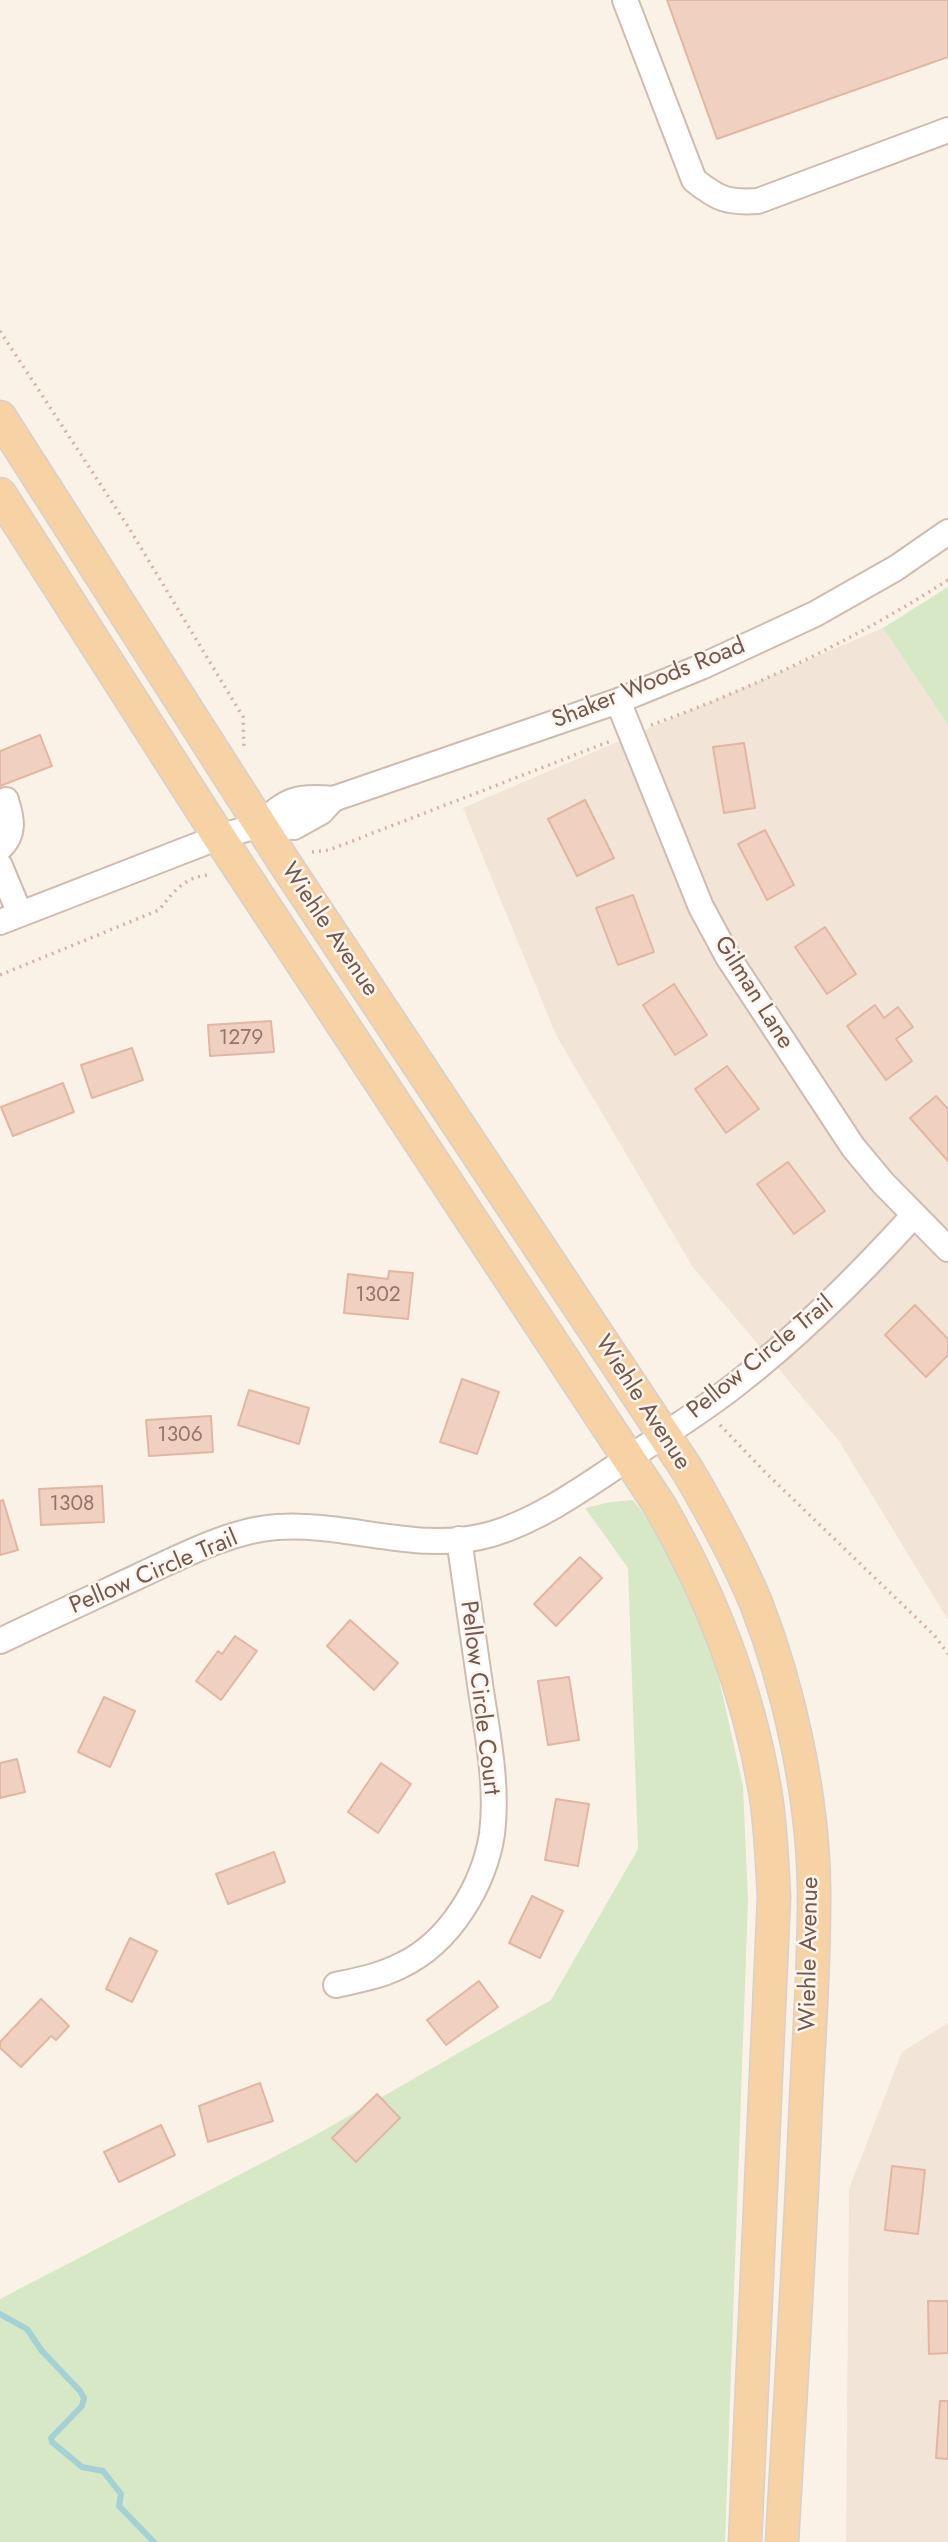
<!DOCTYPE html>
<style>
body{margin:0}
canvas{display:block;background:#fbf2e7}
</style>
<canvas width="948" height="2542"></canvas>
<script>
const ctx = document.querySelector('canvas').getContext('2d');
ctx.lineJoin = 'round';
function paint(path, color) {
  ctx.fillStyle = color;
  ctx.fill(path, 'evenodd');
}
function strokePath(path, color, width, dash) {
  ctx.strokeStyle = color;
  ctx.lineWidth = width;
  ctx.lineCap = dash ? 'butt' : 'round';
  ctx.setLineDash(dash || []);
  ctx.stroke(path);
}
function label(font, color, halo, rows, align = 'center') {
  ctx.font = font + ' Jost,sans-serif';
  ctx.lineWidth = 5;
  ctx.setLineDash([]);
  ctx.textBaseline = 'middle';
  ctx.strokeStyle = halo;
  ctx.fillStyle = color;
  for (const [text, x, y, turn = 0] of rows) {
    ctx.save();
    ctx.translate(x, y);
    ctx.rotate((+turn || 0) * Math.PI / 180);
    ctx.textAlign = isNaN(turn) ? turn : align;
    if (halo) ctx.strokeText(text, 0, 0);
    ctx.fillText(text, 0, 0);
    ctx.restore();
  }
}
const residential = new Path2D(`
 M883,628L948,725V1620L839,1441L692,1266L556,1035L463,808Z
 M948,2023V2542H846L849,2189L902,2052Z`);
const green = new Path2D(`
 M948,587V725L883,628Z
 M633,1500L648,1519L677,1574L704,1633L719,1679L743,1786L748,1900L725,2542H0V2299L312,2137L551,2000L638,1849L628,1568L585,1508L611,1502Z`);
const stream = new Path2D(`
 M0,2314L27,2329L42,2351L80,2391L84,2398L82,2406L51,2438L52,2442L82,2467L103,2471L121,2494L119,2506L154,2542`);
const building = new Path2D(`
 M667,0H948V57L717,139Z
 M40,735L52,766L0,786V751Z
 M744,743L755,808L724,813L713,747Z
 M585,800L614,858L577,876L548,819Z
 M765,830L794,885L767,900L738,844Z
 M633,895L654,952L618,965L596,908Z
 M825,927L856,974L827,994L795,947Z
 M674,984L707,1035L675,1055L643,1005Z
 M875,1005L884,1018L898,1007L913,1027L896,1039L912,1061L886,1080L847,1026Z
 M271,1021L274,1052L210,1056L208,1025Z
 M132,1048L143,1080L92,1098L81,1065Z
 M727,1066L759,1109L726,1133L695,1089Z
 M63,1083L74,1112L13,1136L1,1107Z
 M936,1096L948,1109V1161L910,1118Z
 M788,1162L825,1211L794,1234L757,1184Z
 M389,1271L413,1273L408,1319L344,1313L348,1274L388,1279Z
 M915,1305L948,1339V1355L926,1377L885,1335Z
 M462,1379L499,1392L477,1454L440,1442Z
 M249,1390L309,1408L299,1444L238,1425Z
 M211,1416L213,1452L149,1456L146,1420Z
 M102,1486L104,1522L41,1525L39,1489Z
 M3,1500L18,1550L0,1555V1501Z
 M580,1557L602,1578L556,1626L534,1604Z
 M350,1620L398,1663L374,1690L327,1646Z
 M235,1636L257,1651L221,1700L196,1681L218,1651L222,1654Z
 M569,1677L579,1740L548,1745L538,1681Z
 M104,1697L135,1711L110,1767L78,1752Z
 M17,1759L25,1792L0,1798V1763Z
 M381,1763L411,1784L378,1833L348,1812Z
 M556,1799L589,1804L578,1866L545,1860Z
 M274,1852L285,1882L228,1904L216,1874Z
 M532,1896L563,1911L540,1958L509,1943Z
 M130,1938L157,1951L132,2002L106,1989Z
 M479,1981L498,2007L446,2045L427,2020Z
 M41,1999L69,2026L56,2040L51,2036L21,2067L0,2048V2042Z
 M260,2083L273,2121L208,2142L199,2106Z
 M377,2094L400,2118L356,2162L332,2138Z
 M161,2125L175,2155L119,2182L104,2152Z
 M892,2166L925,2170L918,2234L885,2230Z
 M928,2301H948V2353L929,2354Z
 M940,2401H948V2459L936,2458Z`);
const path = new Path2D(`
 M0,331L129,528L243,717L244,748
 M651,725C754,688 856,639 948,580
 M312,852L329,850L611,741
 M0,975L159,910C174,891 185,876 211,875
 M720,1425L765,1472L934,1635L948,1654`);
const minor = new Path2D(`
 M625,0L694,180C718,199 727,203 758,201L948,130
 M618,701L701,907L728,957L853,1147L883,1183L948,1249
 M260,825C286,800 296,795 333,799L618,701L701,667L815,614L896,568L948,532
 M0,848C15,834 12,819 6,800
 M0,866L20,914
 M0,922L219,837L260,825L294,827L321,812L333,799
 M0,1641C46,1619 92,1598 139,1576C180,1557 231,1530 277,1527C349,1522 420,1555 492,1534C538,1520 581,1490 621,1463C659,1438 698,1414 734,1386C800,1335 858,1277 914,1215
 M336,1985C359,1980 381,1976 402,1965C450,1942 484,1885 492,1834C498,1787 488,1737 481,1691C474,1640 466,1590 459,1539`);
const major = new Path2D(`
 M0,417L284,862L688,1471C713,1514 737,1557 756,1603C789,1687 813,1797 814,1888C815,1967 808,2046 805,2124C799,2264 790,2403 782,2542
 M0,494L219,837L660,1506C712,1597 747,1687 765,1790C771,1826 772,1862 774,1897L745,2542`);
const numberNames = [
 ["1279",241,1039],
 ["1302",378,1296],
 ["1306",180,1436],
 ["1308",72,1505]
];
const streetNames = [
 ["Shaker Woods Road",649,684,-22],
 ["Wiehle Avenue",329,930,56],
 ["Gilman Lane",753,993,58],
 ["Pellow Circle Trail",761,1358,-39],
 ["Wiehle Avenue",642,1403,57],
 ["Pellow Circle Trail",154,1573,-23],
 ["Pellow Circle Court",479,1698,83],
 ["Wiehle Avenue",810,1954,-89]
];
paint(residential, '#f2e4d6');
paint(green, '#d6e8c6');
strokePath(stream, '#a4d1d5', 6);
paint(building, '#efd0c1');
strokePath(building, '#e1b6a2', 2);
strokePath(minor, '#cfbcb1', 28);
strokePath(major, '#d8d0cd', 35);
strokePath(path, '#d4b3a4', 3.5, [2, 5]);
strokePath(minor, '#fff', 24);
strokePath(major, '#f6d2a4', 32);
label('21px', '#93766a', null, numberNames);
label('24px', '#74584d', '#fef6ee', streetNames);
</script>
